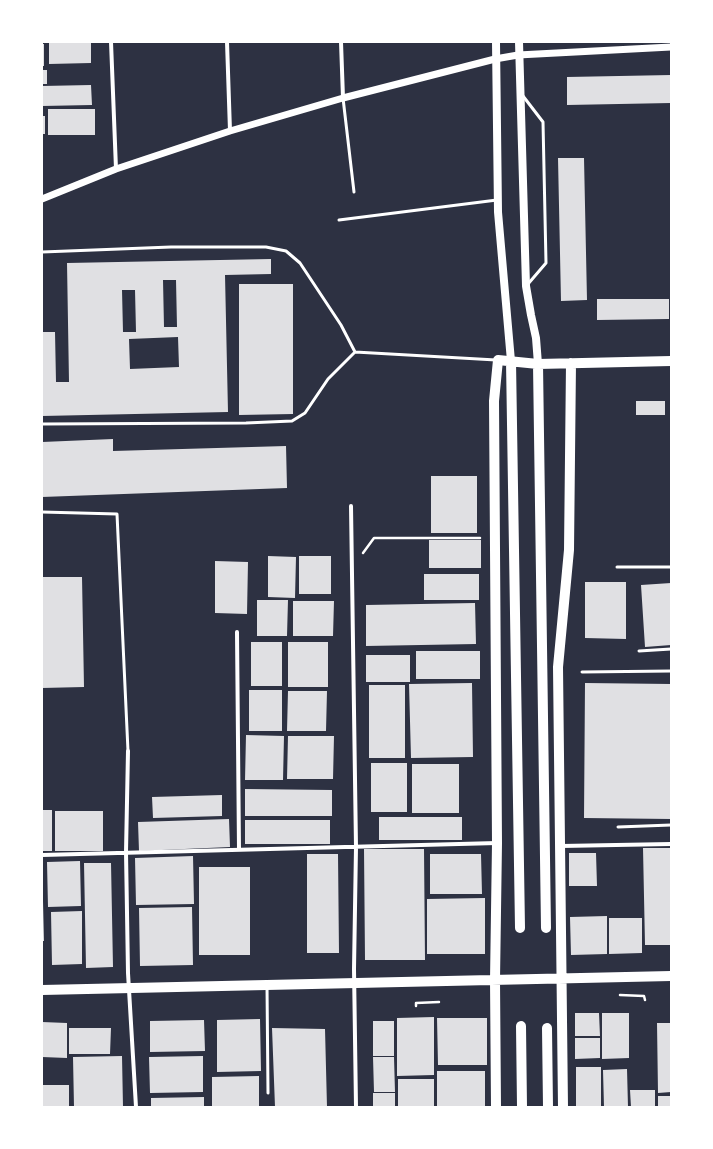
<!DOCTYPE html>
<style>
body{margin:0}
#map{position:relative;width:713px;height:1149px;overflow:hidden;background:#2d3142;font-family:Quicksand,sans-serif}
canvas{display:block}
.frame{position:absolute;inset:0;border:43px solid #fff;pointer-events:none}
</style>
<div id="map">
<canvas width="713" height="1149"></canvas>
<div class="frame"></div>
</div>
<script>
const ctx = document.querySelector('canvas').getContext('2d');
ctx.lineJoin = 'round';
function paint(path, color) {
  ctx.fillStyle = color;
  ctx.fill(path, 'evenodd');
}
function strokePath(path, color, width, dash) {
  ctx.strokeStyle = color;
  ctx.lineWidth = width;
  ctx.lineCap = dash ? 'butt' : 'round';
  ctx.setLineDash(dash || []);
  ctx.stroke(path);
}
const building = new Path2D(`
 M49,42H91V63L49,64Z
 M42,44H44V66H42Z
 M42,70H47V84H42Z
 M671,75V103L567,105V77Z
 M91,85L92,105L42,106V86Z
 M48,109H95V135H48Z
 M42,116H45V134H42Z
 M558,158H584L587,300L561,301Z
 M271,259V274L225,275L228,412L42,416V332H55L56,382H69L67,263ZM163,280H176L177,327H164ZM122,290H135L136,332H123ZM178,337L179,367L130,369L129,339Z
 M239,284H293V414L239,415Z
 M597,299H669V319L597,320Z
 M636,401H665V415H636Z
 M113,439V451L286,446L287,488L42,497V442Z
 M431,476H477V533H431Z
 M429,540H481V568H429Z
 M268,556L296,557L295,598L268,597Z
 M299,556H331V594H299Z
 M215,561L248,562L247,614L215,613Z
 M424,574H479V600H424Z
 M42,577H82L84,687L42,688Z
 M585,582H626V639L585,638Z
 M671,583V645L645,647L641,585Z
 M257,600H288L287,636H257Z
 M293,601H334L333,636H293Z
 M475,603L476,644L366,646V605Z
 M251,642H282V686H251Z
 M288,642H328V687H288Z
 M416,651H480V679H416Z
 M366,655H410V682H366Z
 M472,683L473,757L411,758L409,684Z
 M585,683L671,684V819L584,818Z
 M369,685H405V758H369Z
 M249,690H282V731H249Z
 M288,691H327L326,731H287Z
 M246,735L284,736L283,780H245Z
 M288,736H334L333,779H287Z
 M371,763H407V812H371Z
 M412,764H459V813H412Z
 M245,789L332,790V816H245Z
 M222,795V816L153,818L152,797Z
 M42,810H52V851H42Z
 M55,811H103V851H55Z
 M379,817H462V840H379Z
 M229,819L230,847L139,851L138,822Z
 M245,820H330V844H245Z
 M643,848H671V945H645Z
 M364,849H424L425,960H365Z
 M569,853H596L597,886H569Z
 M307,854H338L339,953H307Z
 M430,854H481L482,894H430Z
 M193,856L194,904L136,905L135,858Z
 M80,861L81,906L48,907L47,862Z
 M84,863H111L113,967L86,968Z
 M199,867H250V955H199Z
 M485,898V954H427V899Z
 M42,901H43L44,941H42Z
 M192,907L193,965L140,966L139,908Z
 M82,911V964L52,965L51,912Z
 M607,916V954L571,955L570,917Z
 M609,918H642V953L609,954Z
 M575,1013H599L600,1036H575Z
 M602,1013H629V1058L602,1059Z
 M434,1017V1075L397,1076V1018Z
 M437,1018H487V1065H438Z
 M260,1019L261,1071L217,1072V1020Z
 M204,1020L205,1051L150,1052V1021Z
 M373,1021H394V1056H373Z
 M42,1022L67,1023V1058L42,1057Z
 M657,1023H671V1092L658,1093Z
 M69,1028H111L110,1054H69Z
 M272,1028L325,1029L327,1107H275Z
 M575,1038H600V1058L575,1059Z
 M122,1056L123,1107H74L73,1057Z
 M203,1056V1092L150,1093L149,1057Z
 M373,1057H394L395,1092H374Z
 M576,1067H601V1107H576Z
 M627,1069L628,1107H604L603,1070Z
 M437,1071H485V1107H437Z
 M259,1076V1107H212V1077Z
 M398,1079H434V1107H398Z
 M42,1085H69V1107H42Z
 M630,1090H655V1107H631Z
 M373,1093H395V1107H373Z
 M658,1096H671V1107H658Z
 M204,1097V1107H151V1098Z`);
const path = new Path2D(`
 M363,553L374,538H480
 M620,995L644,996L645,1000
 M416,1006V1003L439,1002`);
const service = new Path2D(`
 M523,96L543,122L546,263L528,284
 M343,98L354,192
 M339,220L497,200
 M42,252L171,247H266L286,251L300,263L341,325L355,352L496,360
 M42,424L246,423L292,421L305,413L328,379L355,352
 M42,512L117,514L128,751
 M617,567H671
 M639,651L671,649
 M582,672L671,671
 M618,827L671,825
 M267,986L268,1093`);
const minor = new Path2D(`
 M111,42L116,169
 M227,42L230,131
 M341,42L343,98
 M351,506L356,847L354,969L356,1107
 M237,632L239,850
 M128,751L126,852L128,973L136,1107
 M561,846L671,844
 M42,855L497,843`);
const tertiary = new Path2D(`
 M42,199L116,169L230,131L343,98L495,59L518,55L671,47`);
const secondary = new Path2D(`
 M496,42L498,212L511,361
 M519,42L526,286L531,315L536,338L538,364`);
const primary = new Path2D(`
 M511,361L520,928
 M538,364L546,928
 M42,990L671,976
 M521,1026L522,1107
 M547,1028L548,1107
 M496,1107L495,980L497,843L494,401L498,360L538,364L671,361
 M563,1107L558,667L569,550L571,363`);
paint(building, '#e0e0e3');
strokePath(path, '#fff', 2.5);
strokePath(service, '#fff', 3);
strokePath(minor, '#fff', 4);
strokePath(tertiary, '#fff', 7);
strokePath(secondary, '#fff', 8);
strokePath(primary, '#fff', 10);
</script>
